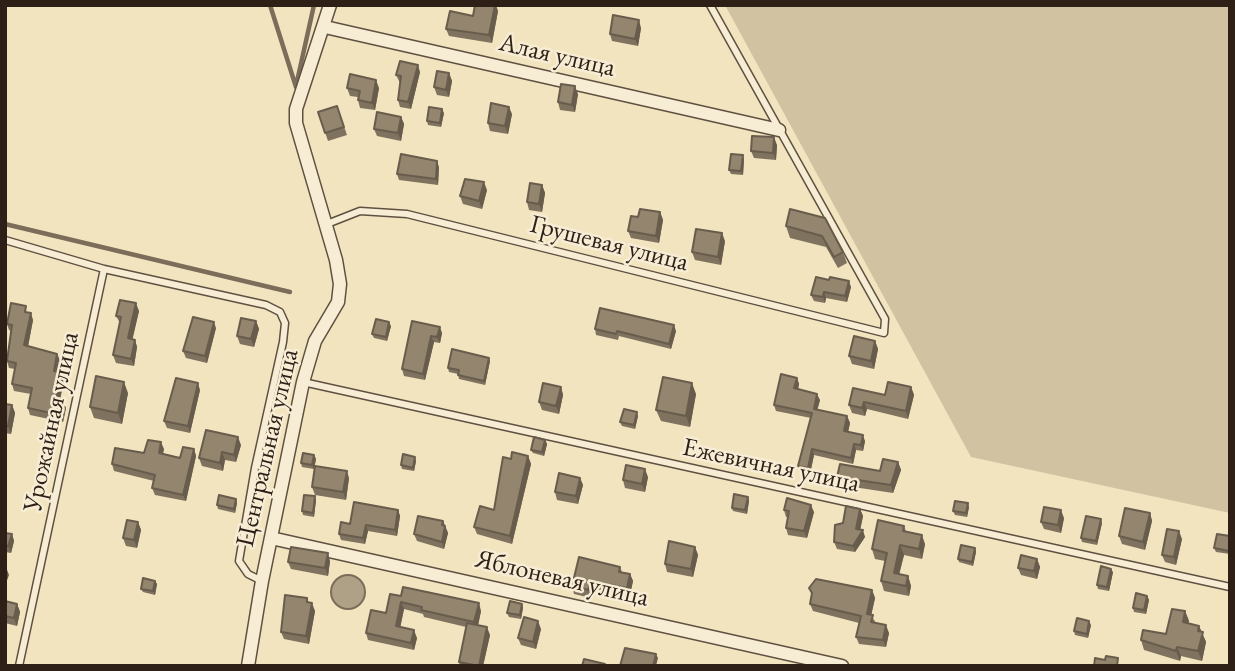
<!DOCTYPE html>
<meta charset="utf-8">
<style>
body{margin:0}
#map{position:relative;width:1235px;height:671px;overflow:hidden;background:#f2e4bf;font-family:"EB Garamond",serif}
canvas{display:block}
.frame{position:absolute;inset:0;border:7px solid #2e1f17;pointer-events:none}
</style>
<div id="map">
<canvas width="1235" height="671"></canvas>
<div class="frame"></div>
</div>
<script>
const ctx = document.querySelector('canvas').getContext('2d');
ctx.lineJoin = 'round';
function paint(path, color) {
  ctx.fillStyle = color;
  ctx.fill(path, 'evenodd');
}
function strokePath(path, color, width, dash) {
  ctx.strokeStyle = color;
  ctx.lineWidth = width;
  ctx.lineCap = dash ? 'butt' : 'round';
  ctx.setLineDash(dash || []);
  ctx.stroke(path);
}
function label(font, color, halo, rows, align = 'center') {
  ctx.font = font + ' "EB Garamond",serif';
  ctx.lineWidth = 5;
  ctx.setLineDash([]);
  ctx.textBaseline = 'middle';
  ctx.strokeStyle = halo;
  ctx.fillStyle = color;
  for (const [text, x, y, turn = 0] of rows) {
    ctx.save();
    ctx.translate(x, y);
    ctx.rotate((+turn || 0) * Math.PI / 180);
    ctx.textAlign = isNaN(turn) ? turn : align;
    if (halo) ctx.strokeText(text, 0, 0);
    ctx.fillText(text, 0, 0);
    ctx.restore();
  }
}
const green = new Path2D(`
 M725,5H1230V513L971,457Z`);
const water = new Path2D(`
 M331 592a17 17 0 1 1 34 0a17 17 0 1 1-34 0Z`);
const stream = new Path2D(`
 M270,5L296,87
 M296,86L314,5
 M5,224L290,292`);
const service = new Path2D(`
 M327,224L360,211L407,214L884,333L885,319L710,5
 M5,240L104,269L266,305L280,312L285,323L283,342L255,468L239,561L248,574L262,581
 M303,382L1230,587
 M19,666L104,269`);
const minor = new Path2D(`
 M325,27L779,130
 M271,538L842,666
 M248,666L262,581L303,382L315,341L338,302L340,284L336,260L296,123V109L330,5`);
const wall = new Path2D(`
 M498,11L492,43L449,36L446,29L473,16Z
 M641,28L638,46L612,41L610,34Z
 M420,72L411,109L400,107L398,100L400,83L396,75Z
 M449,73L452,81L449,97L437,95L434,87Z
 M347,88H379L375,110L360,108L358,100V97L350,96Z
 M578,94L575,112L560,110L558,102Z
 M337,106L347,135L328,141L318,112Z
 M444,113L441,127L428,125L427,121Z
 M512,114L508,134L490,131L488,123Z
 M401,117L404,124L401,141L377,136L374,129Z
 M777,145L776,160L754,158L751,151Z
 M744,159L743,175L731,174L729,170Z
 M439,167L438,185L399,180L397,174Z
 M542,185L545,193L542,212L529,210L527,202Z
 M487,190L482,209L463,204L460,196Z
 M660,212L663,220L659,243L631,238L628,231L638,217Z
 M825,218L843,252L847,263L838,268L826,247L790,238L786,226Z
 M725,241L721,265L695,260L692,252Z
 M816,277L851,287L847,302L826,298L825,303L814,301L811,295Z
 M139,311L132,339L135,340L137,347L134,366L116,363L113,355L120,323L116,316Z
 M29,313L33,320L28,346L60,360L57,372L64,380L60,401L66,408L63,422L30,415L28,408L31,394L14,391L12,384L15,369L9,368L7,361L11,331L9,330L7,324Z
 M256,321L259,329L254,347L240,344L237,336Z
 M412,321L442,333L440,343L434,342L425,380L404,376L402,369Z
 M391,326L387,341L374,338L372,334Z
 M216,328L207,363L186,358L183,351Z
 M595,329L676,331L671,349L619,336L618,340L596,335Z
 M875,341L878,349L874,369L852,364L849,356Z
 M490,361L485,385L459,379L458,374L449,372L448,368Z
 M797,378L799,384L798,389L820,400L817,410L847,416L850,423L848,432L865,441L863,451L856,450L853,464L814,455L810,474L800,472L798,466L811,418L776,411L774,405Z
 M561,387L563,395L559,414L542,410L539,402Z
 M911,387L914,395L908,419L867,409L865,416L852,413L849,405Z
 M200,390L190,433L167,428L164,421Z
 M128,393L122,424L94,418L90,407Z
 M696,394L690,427L661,421L656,410Z
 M5,404L12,405L15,413L11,434L5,433Z
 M638,416L635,429L622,426L620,422Z
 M545,440L547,444L544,456L533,453L531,450Z
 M241,445L236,462L225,460L223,471L202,466L199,458Z
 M164,449L163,454L180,458L194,449L196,456L186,501L155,495L152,488L154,481L114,471L112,464L144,453Z
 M314,455L316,459L314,469L302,467L301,463Z
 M528,456L531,464L512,544L477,534L474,527L494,510L511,459Z
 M416,461L414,471L402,469L401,465Z
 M898,462L901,470L893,493L840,485L837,477L880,471Z
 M648,477L645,492L625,488L623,480Z
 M349,478L346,500L315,495L312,487Z
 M580,478L583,485L578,504L557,500L555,492Z
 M748,497L749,501L747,514L733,511L732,508Z
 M236,499L237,503L235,513L218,509L217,505Z
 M316,500L314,517L303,515L302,511Z
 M969,507L967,517L955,515L953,511Z
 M860,509L863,516L860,530L865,537L855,552L837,549L834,542L843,523Z
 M398,510L400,516L397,536L368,531L365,544L341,540L339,534L350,524Z
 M784,510L814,512L807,538L788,535L786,528L788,517H786Z
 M1150,513L1152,521L1145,550L1122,544L1119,536Z
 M1064,518L1061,533L1044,529L1041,522Z
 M443,521L448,533L444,549L417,541L414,534Z
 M138,522L141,530L137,548L126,546L123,538Z
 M1102,523L1097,545L1082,542L1081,538Z
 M904,526L906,531L925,544L922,559L904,555L899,574L908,576L911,586L909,596L884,591L881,581L885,561L875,559L872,549Z
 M5,533L12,534L14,541L11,553L5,552Z
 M1230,536V554L1216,552L1214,548Z
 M1182,539L1176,565L1165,562L1162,555Z
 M695,547L698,555L693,577L667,572L665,564Z
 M975,548L976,552L973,566L959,562L958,559Z
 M1037,559L1040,567L1037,579L1021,575L1018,568Z
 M330,561L328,576L291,569L288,562Z
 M620,567L622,572L630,574L633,581L630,595L594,589L591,598L574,594L572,586Z
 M1113,572L1109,591L1098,589L1097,585Z
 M155,581L157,584L155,595L143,592L141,589Z
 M809,588L872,590L875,598L871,615L876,623L889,633L886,647L859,644L856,637L859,623L813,611L810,604L812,595Z
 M390,594L481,611L478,626L490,635L483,666H460L459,662L466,627L424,617L423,614L404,609L400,627L417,638L414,650L368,640L366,633L386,613Z
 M1147,596L1149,600L1146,614L1134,612L1133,608Z
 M5,601L17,604L20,612L17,626L5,623Z
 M309,603L315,611L309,644L284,639L281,632Z
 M522,604L523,608L521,619L509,617L507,613Z
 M1185,611L1189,621L1188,623L1199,626L1206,642L1202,661L1181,656L1180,661L1144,650L1141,640L1166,634Z
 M1091,625L1088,638L1075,635L1074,631Z
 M541,629L536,649L521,645L518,638Z`);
const shadedWall = new Path2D(`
 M495,5H496L498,11L492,43L489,35Z
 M639,20L641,28L638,46L635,39Z
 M418,65L420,72L411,109L408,102Z
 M449,73L452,81L449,97L446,90Z
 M376,80L379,88L375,110L372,103Z
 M575,86L578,94L575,112L572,105Z
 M509,107L512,114L508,134L505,126Z
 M442,109L444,113L441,127L440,123Z
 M401,117L404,124L401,141L398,133Z
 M774,137L777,145L776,160L773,153Z
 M743,155L744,159L743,175L741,171Z
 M437,161L439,167L438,185L436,179Z
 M484,182L487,190L482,209L479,201Z
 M542,185L545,193L542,212L539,204Z
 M660,212L663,220L659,243L656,236Z
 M722,233L725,241L721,265L718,257Z
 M849,281L851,287L847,302L845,296Z
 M824,292L826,298L825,303L823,297Z
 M136,303L139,311L131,346L128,338Z
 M31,313L33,320L27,352L24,345Z
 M256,321L259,329L254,347L251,339Z
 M214,322L216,328L207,363L205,356Z
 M389,322L391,326L387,341L386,337Z
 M674,325L676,331L671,349L669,344Z
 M440,327L442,333L440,343L437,337Z
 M431,336L434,342L425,380L423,374Z
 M135,340L137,347L134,366L131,359Z
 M875,341L878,349L874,369L871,361Z
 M57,354L60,360L56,378L54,371Z
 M489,358L490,361L485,385L484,381Z
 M61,373L64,380L58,407L56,400Z
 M797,378L799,384L797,395L794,388Z
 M124,382L128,393L122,424L118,413Z
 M198,383L200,390L190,433L188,426Z
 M692,383L696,394L690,427L686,416Z
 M561,387L563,395L559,414L556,406Z
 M911,387L914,395L908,419L906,411Z
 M817,394L820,400L816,415L814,409Z
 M63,401L66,408L63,422L60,415Z
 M864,402L867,409L865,416L862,408Z
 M12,405L15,413L11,434L8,426Z
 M637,412L638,416L635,429L634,425Z
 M847,416L850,423L847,437L844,431Z
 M863,435L865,441L863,451L861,445Z
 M238,437L241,445L236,462L234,455Z
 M545,440L547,444L544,456L542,452Z
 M161,442L164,449L161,460L159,453Z
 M854,444L856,450L853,464L851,458Z
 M194,449L196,456L186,501L183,495Z
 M812,449L814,455L810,474L808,468Z
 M222,452L225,460L223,471L220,463Z
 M314,455L316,459L314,469L312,465Z
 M528,456L531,464L512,544L510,536Z
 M415,457L416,461L414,471L413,468Z
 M898,462L901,470L893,493L891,485Z
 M645,469L648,477L645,492L642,484Z
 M347,471L349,478L346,500L343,492Z
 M580,478L583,485L578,504L576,496Z
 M315,496L316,500L314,517L313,513Z
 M748,497L749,501L747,514L745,510Z
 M236,499L237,503L235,513L234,509Z
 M968,503L969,507L967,517L966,513Z
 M811,505L814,512L807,538L804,531Z
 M860,509L863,516L859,536L856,529Z
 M398,510L400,516L397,536L395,530Z
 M1061,510L1064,518L1061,533L1058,525Z
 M1150,513L1152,521L1145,550L1143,542Z
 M1101,519L1102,523L1097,545L1096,541Z
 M443,521L448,533L444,549L442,542Z
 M138,522L141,530L137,548L134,540Z
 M366,525L368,531L365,544L363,538Z
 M863,530L865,537L855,552L853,546Z
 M1179,531L1182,539L1176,565L1174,557Z
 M12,534L14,541L11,553L8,546Z
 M922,535L925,544L922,559L919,549Z
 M900,545L904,555L897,583L894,573Z
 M695,547L698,555L693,577L691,569Z
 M975,548L976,552L973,566L972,562Z
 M328,553L330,561L328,576L325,568Z
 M1037,559L1040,567L1037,579L1034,571Z
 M6,567L9,575L5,586V569Z
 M1111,569L1113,572L1109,591L1107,587Z
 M630,574L633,581L630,595L627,588Z
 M908,576L911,586L909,596L906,586Z
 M155,581L157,584L155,595L153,591Z
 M591,581L594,589L591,598L588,590Z
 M872,590L875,598L870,621L867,614Z
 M1147,596L1149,600L1146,614L1144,610Z
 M401,602L404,609L399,634L396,626Z
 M312,603L315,611L309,644L306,636Z
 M479,603L481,611L477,630L474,622Z
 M17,604L20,612L17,626L14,618Z
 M522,604L523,608L521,619L520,615Z
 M1185,611L1189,621L1186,632L1183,622Z
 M538,621L541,629L536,649L533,642Z
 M1089,621L1091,625L1088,638L1087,634Z
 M886,625L889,633L886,647L883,640Z
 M1199,626L1206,642L1202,661L1198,651V631Z
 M487,627L490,635L483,666H479Z
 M414,630L417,638L414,650L411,643Z
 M1177,647L1181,656L1180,661L1176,651Z
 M656,654L658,658L656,666H653Z`);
const building = new Path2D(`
 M475,5H495L489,35L446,29L450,11L473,16Z
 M613,15L639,20L635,39L610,34Z
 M400,61L418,65L408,102L398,100L401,76L396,75Z
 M437,71L449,73L446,90L434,87Z
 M350,74L376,80L372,103L358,100L360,91L347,88Z
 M561,84L575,86L572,105L558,102Z
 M491,103L509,107L505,126L488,123Z
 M337,106L344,127L325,133L318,112Z
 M429,107L442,109L440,123L427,121Z
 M377,112L401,117L398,133L374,129Z
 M752,136L774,137L773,153L751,151Z
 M401,154L437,161L436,179L397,174Z
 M731,154L743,155L741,171L729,170Z
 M465,179L484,182L479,201L460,196Z
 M530,183L542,185L539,204L527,202Z
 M640,209L660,212L656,236L628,231L631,216L638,217Z
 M790,209L825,218L843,252L834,257L822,236L786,226Z
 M696,229L722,233L718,257L692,252Z
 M816,277L829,280L830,277L849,281L845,296L824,292L823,297L811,295Z
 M120,300L136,303L128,338L135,340L131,359L113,355L121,317L116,316Z
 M11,303L26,306L25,312L31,313L24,345L57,354L54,371L61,373L56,400L63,401L60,415L28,408L32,388L12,384L16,363L7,361L12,325L7,324Z
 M600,308L674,325L669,344L617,331L616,334L595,329Z
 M193,317L214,322L205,356L183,351Z
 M241,318L256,321L251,339L237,336Z
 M376,319L389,322L386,337L372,334Z
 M412,321L440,327L437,337L431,336L423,374L402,369Z
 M854,336L875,341L871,361L849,356Z
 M452,349L489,358L484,381L458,375L459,370L448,368Z
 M781,374L797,378L794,388L817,394L814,409L847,416L844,431L863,435L861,445L854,444L851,458L812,449L808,468L798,466L812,413L774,405Z
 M96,376L124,382L118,413L90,407Z
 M663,377L692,383L686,416L656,410Z
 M176,378L198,383L188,426L164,421Z
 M888,382L911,387L906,411L864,402L862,408L849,405L853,388L885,395Z
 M543,383L561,387L556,406L539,402Z
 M5,404L12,405L8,426H5Z
 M624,409L637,412L634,425L620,422Z
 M206,430L238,437L234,455L222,452L220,463L199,458Z
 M534,437L545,440L542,452L531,450Z
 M148,440L161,442L159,453L180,458L183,447L194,449L183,495L152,488L155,475L112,464L115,448L144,453Z
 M512,452L528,456L510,536L474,527L480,506L494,510L503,457L511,459Z
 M303,453L314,455L312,465L301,463Z
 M403,454L415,457L413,468L401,465Z
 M883,459L898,462L891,485L837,477L840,464L880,471Z
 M626,465L645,469L642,484L623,480Z
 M315,466L347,471L343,492L312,487Z
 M559,473L580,478L576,496L555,492Z
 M734,494L748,497L745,510L732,508Z
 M219,495L236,499L234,509L217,505Z
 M304,495L315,496L313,513L302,511Z
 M787,498L811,505L804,531L786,528L789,511L784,510Z
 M955,501L968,503L966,513L953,511Z
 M354,502L398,510L395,530L366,525L363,538L339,534L341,522L350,524Z
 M846,506L860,509L856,529L863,530L853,546L834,542L835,525L843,523Z
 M1044,507L1061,510L1058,525L1041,522Z
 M1125,508L1150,513L1143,542L1119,536Z
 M418,516L443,521L442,525L445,526L442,542L414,534Z
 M1086,516L1101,519L1096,541L1081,538Z
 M127,520L138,522L134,540L123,538Z
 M878,520L904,526L903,531L922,535L919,549L900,545L894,573L908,576L906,586L881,581L887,553L872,549Z
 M1167,529L1179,531L1174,557L1162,555Z
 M5,533L12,534L8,546H5Z
 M1217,534L1230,536L1229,551L1214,548Z
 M669,541L695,547L691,569L665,564Z
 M961,545L975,548L972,562L958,559Z
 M291,547L328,553L325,568L288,562Z
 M1021,555L1037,559L1034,571L1018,568Z
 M579,557L620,567L619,572L630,574L627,588L591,581L588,590L572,586Z
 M1101,566L1111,569L1107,587L1097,585Z
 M143,578L155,581L153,591L141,589Z
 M816,579L872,590L867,614L873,615L871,622L886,625L883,640L856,637L861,616L810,604L812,593L809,588Z
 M403,587L479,603L474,622L421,610L422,607L401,602L396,626L414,630L411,643L366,633L371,610L386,613L390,594L401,596Z
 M1136,593L1147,596L1144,610L1133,608Z
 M285,595L307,598V602L312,603L306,636L281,632Z
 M5,601L17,604L14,618L5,616Z
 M510,601L522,604L520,615L507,613Z
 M1172,609L1185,611L1183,622L1199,626L1198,631L1203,632L1198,651L1177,647L1176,651L1141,640L1143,630L1166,634Z
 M524,617L538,621L533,642L518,638Z
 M1077,618L1089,621L1087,634L1074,631Z
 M467,623L487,627L479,666L459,662Z
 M625,648L656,654L653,666H620Z
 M1106,656L1118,658L1117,666H1094L1095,658L1105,660Z
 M584,659L605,664L604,666H582Z`);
const streetNames = [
 ["Алая улица",557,56,13],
 ["Грушевая улица",609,244,14],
 ["Урожайная улица",52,422,-78],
 ["Центральная улица",268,448,-77],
 ["Ежевичная улица",771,466,12],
 ["Яблоневая улица",562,579,13]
];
paint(green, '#d1c3a2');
paint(water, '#afa186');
strokePath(water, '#7b6d5a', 2);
strokePath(stream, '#7b6d5a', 4.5);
strokePath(service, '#5f5041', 9);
strokePath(minor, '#5f5041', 15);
strokePath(service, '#f7edd5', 6);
strokePath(minor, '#f7edd5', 12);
paint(wall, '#7f725f');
paint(shadedWall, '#685d4d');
paint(building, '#94856e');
strokePath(building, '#685d4d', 2);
label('26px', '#2e1f17', '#f7edd5', streetNames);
</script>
